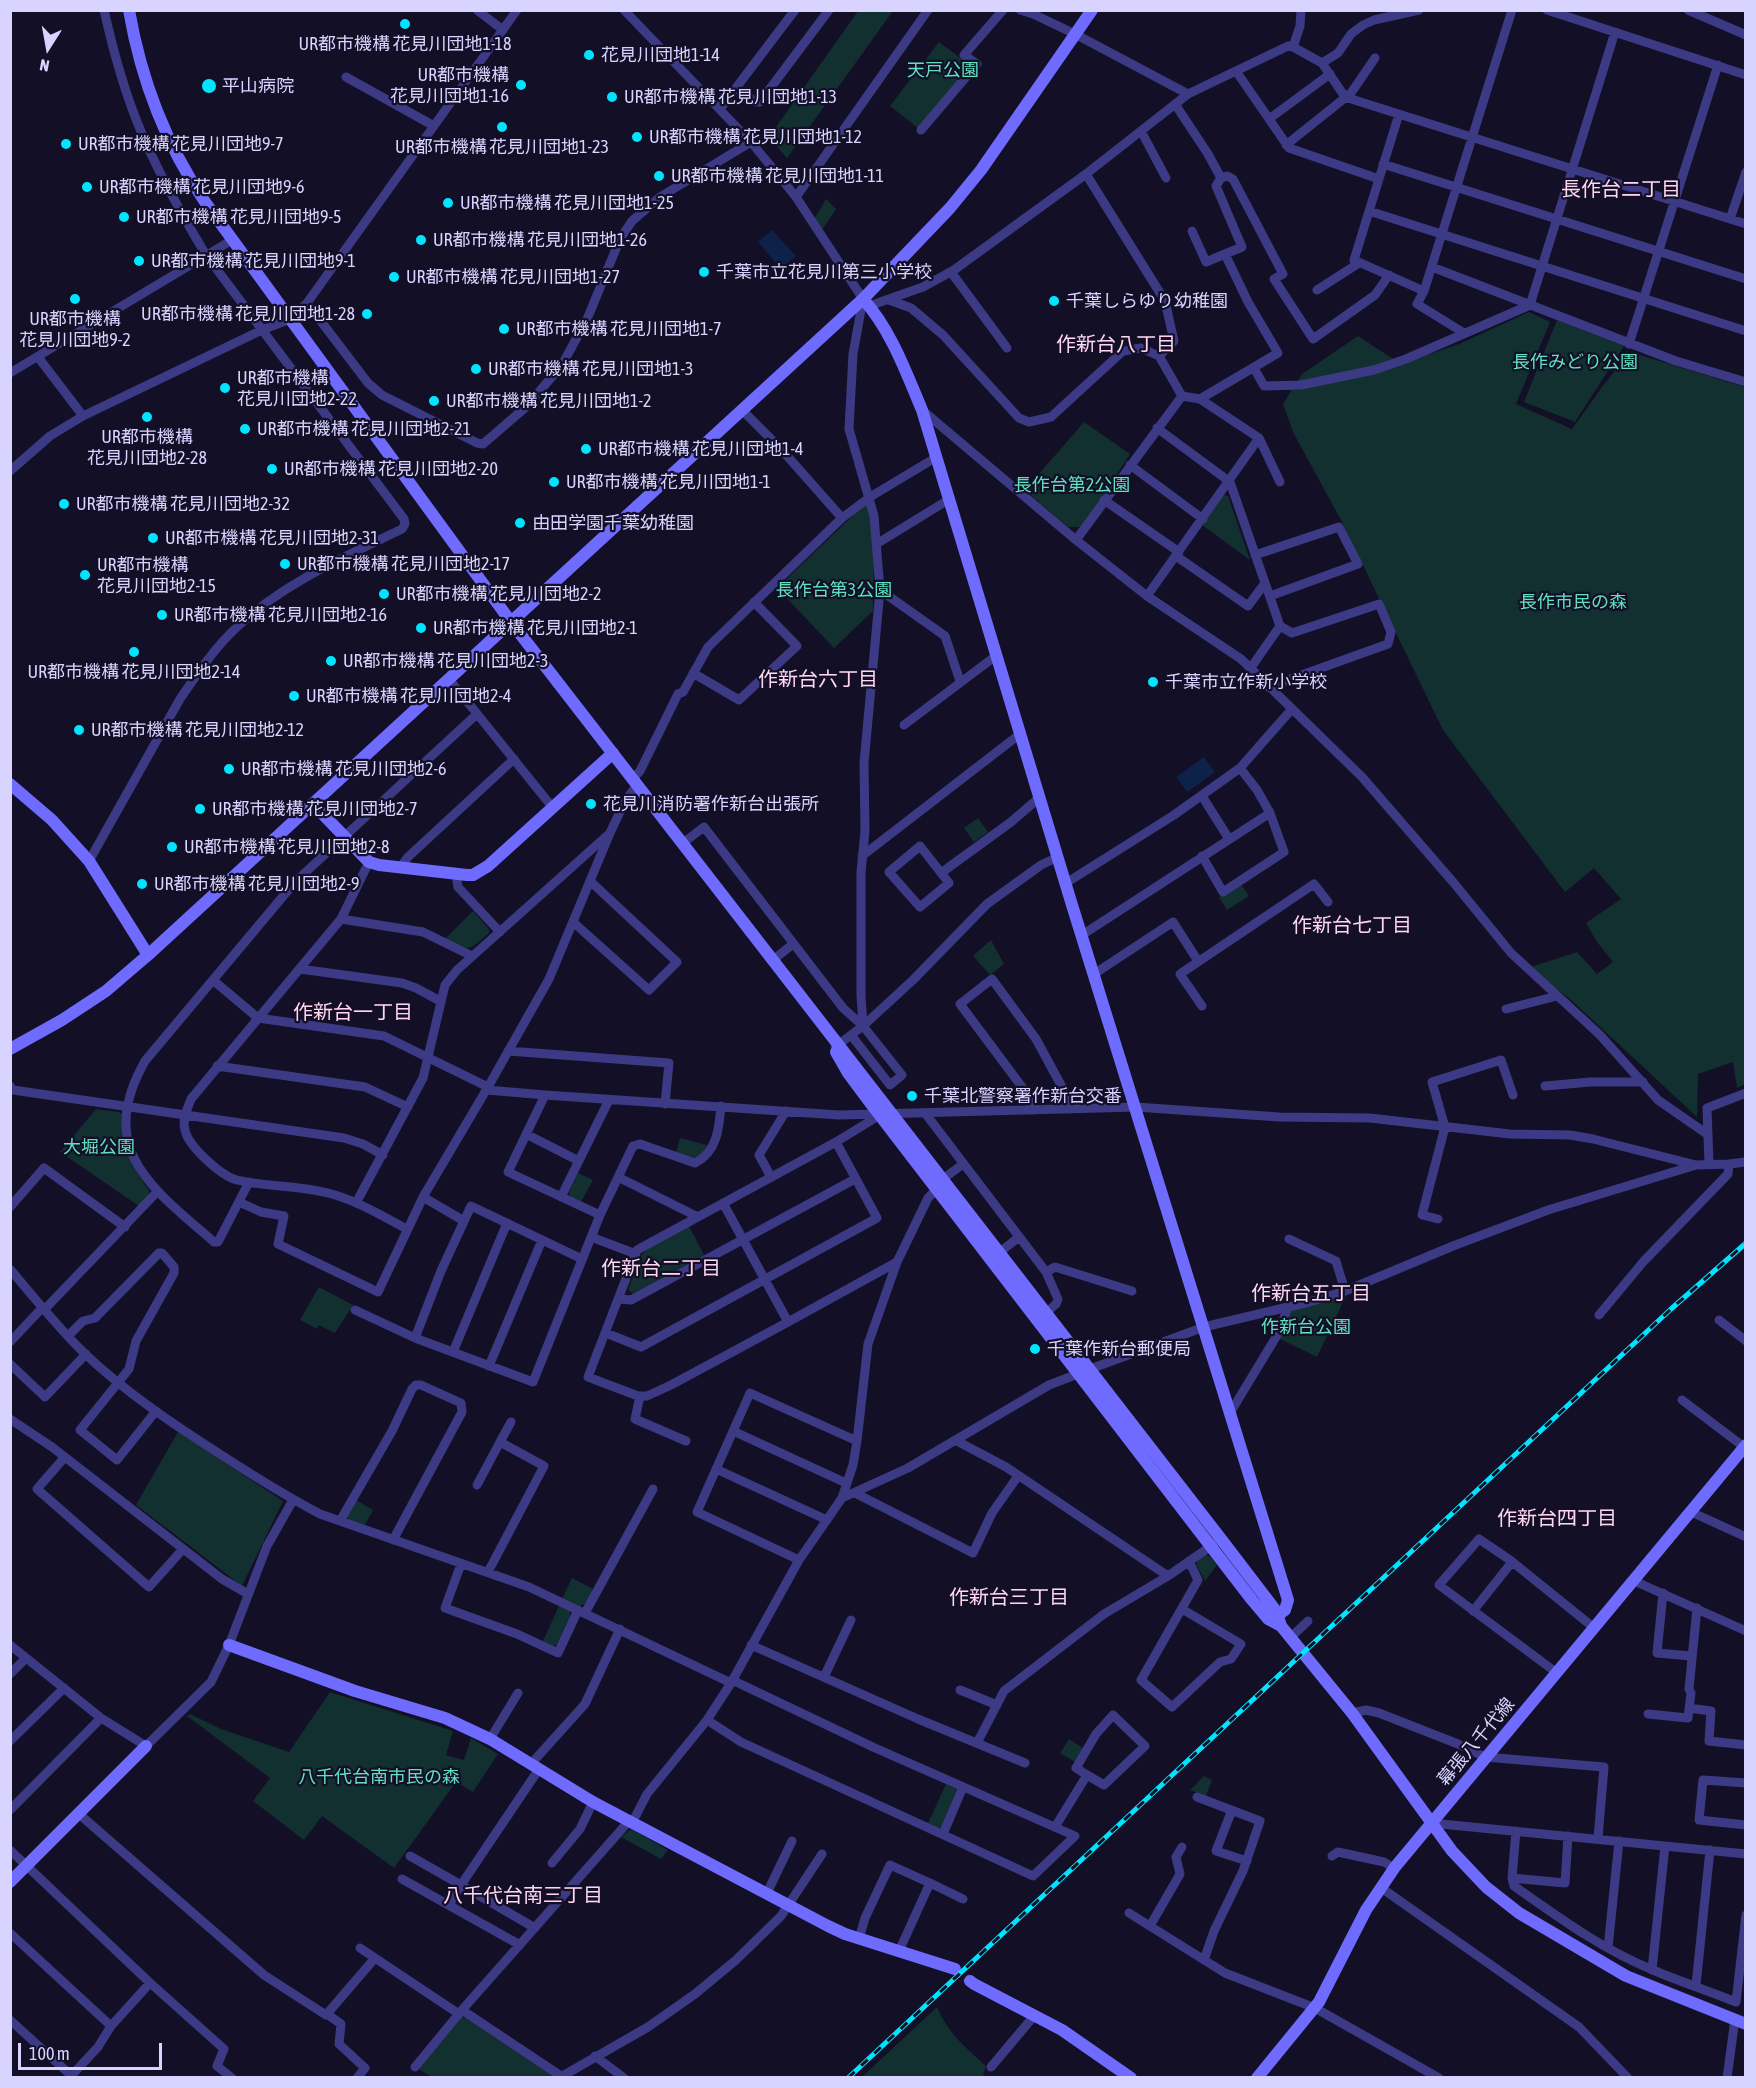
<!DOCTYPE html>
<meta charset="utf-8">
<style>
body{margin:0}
#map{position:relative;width:1756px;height:2088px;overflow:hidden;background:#130f26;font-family:"Asap Condensed",sans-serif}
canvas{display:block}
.frame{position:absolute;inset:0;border:12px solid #d9d4ff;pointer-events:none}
.north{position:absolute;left:18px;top:18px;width:60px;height:60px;-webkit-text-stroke:4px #130f26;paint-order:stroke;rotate:191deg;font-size:16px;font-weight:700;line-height:24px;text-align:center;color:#d9d4ff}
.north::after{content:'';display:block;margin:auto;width:21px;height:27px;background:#d9d4ff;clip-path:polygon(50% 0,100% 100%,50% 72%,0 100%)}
.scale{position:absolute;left:18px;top:2043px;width:144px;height:27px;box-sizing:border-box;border:3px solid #d9d4ff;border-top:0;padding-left:8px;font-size:18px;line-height:21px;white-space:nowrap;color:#d9d4ff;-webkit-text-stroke:4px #130f26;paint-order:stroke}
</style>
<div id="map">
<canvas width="1756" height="2088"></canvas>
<div class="frame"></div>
<div class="north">N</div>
<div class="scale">100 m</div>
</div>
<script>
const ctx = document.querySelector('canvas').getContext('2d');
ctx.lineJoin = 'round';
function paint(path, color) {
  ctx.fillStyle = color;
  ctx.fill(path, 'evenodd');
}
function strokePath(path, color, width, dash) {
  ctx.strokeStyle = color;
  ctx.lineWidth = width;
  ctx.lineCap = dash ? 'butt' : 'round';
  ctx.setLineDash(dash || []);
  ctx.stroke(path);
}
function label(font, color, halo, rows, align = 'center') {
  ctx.font = font + ' "Asap Condensed","Noto Sans JP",sans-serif';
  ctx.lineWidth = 4.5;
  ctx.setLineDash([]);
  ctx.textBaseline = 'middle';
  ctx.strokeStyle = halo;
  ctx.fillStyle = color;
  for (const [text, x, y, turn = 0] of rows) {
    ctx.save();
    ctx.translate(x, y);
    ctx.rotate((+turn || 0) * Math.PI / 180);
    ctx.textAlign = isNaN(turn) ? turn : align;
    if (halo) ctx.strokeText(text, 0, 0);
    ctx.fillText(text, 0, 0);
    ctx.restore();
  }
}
const green = new Path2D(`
 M858,11H893L787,158L769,137Z
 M939,42L970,65L969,70L918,128L890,106Z
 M826,199L836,209L822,230L814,219Z
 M1529,312L1550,322L1516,404L1572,429L1602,387L1630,352L1745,387V1084L1737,1088L1733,1062L1698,1074L1697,1117L1570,999L1528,968L1577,952L1597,974L1613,962L1597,942L1586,923L1621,899L1594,868L1565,892L1443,730L1342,522L1293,432L1283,404L1302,374L1358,336L1401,364L1459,344Z
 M1557,320L1624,346L1575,422L1524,402Z
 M1084,422L1130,454L1083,527H1068L1025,490Z
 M1224,495L1228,496L1250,560L1202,525Z
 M864,505H868L874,547L873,611L834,648L777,588Z
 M978,818L988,832L974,842L964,828Z
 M1240,883L1249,896L1227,910L1219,897Z
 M473,911L489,929V933C467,952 471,951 445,939Z
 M991,940L1004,964L990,975L973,956Z
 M96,1109L119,1112L122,1114C122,1144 131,1167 149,1190V1195L139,1206L60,1152Z
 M680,1138L707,1145C697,1163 694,1158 676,1152Z
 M578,1173L593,1180L581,1202L570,1197L569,1192Z
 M689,1226L704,1255L633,1294L628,1289L642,1254L647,1249Z
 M319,1287L353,1305L335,1333L319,1325L317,1329L300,1320Z
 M1347,1294L1317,1357L1278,1338L1293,1309Z
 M178,1432L283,1501L242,1586L136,1505Z
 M356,1500L373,1510L365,1525L349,1521L347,1515Z
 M1205,1555L1210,1556L1217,1565L1205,1581L1197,1566V1561Z
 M572,1578L593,1589L585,1604L579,1606L562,1599Z
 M559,1606L570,1611V1616L557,1644L553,1646L543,1641Z
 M330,1692L453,1731L446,1755L464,1760L471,1738L498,1754L473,1792L456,1782L394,1868L322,1816L304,1840L253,1801L270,1778L187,1716L190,1714L221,1729L289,1752Z
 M1069,1739L1083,1748L1075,1762L1060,1753Z
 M1204,1776L1212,1780L1206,1796L1190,1790Z
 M946,1784L957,1789L942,1827L938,1828L928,1823Z
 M631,1829L633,1830L668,1850L661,1859L621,1837Z
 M937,2007C948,2033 966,2048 986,2066L983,2075L987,2077H862Z
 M461,2017L466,2018L551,2074L552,2077H432L418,2069Z`);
const water = new Path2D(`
 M772,230L796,256L781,269L758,242Z
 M1204,757L1215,772L1187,792L1176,777Z`);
const streetTunnel = new Path2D(`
 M955,1969L970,1981`);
const street = new Path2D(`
 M477,10L503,30
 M624,10L751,142L796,197L863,299L853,354L849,429L874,516L880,590L864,763L865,831L861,872V996L863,1026
 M1020,10L1033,14L1075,34L1188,94
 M1547,10L1746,75
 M1688,10L1746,35
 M1293,47L1300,26L1301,10
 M1322,63L1345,97L1746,224
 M1236,71L1289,148L1379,179
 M346,77L434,126
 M737,87L755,102H760L829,10
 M720,109L795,10
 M1399,114L1354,260L1424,291
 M1269,119L1330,74
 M921,130L977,64L964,55L1003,10
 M1141,131L1166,178
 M1286,145L1351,93L1375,58
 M1383,164L1746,279
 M1086,174L1165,301L1174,341L1159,356L1182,396
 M1221,178L1227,176L1233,179L1283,274L1274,279L1313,339L1375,295L1389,275
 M796,197L928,10
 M1369,211L1746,331
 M1730,219L1746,172
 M1192,231L1206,262L1225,254
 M1432,267L1676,361L1746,382
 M951,272L1007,348
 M1317,290L1359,263
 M889,300L911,308L943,335L1019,418L1029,422L1051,417L1123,351L1141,348L1159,356
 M307,303L368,383L382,395L477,443L483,444L526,407L562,365L588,317L620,239L632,221L660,197L751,142
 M869,306L923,287L954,270L1086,174L1188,94L1288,46L1293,47L1322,63L1338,53L1351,34L1363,25L1374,20L1419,10
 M1464,333L1417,304L1424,291L1512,10
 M1629,344L1718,65
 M38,357L83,416
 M1254,368L1264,386L1301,385L1374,370L1406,359L1530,305L1615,32
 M10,373L232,240
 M1200,399L1259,438L1280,482
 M741,409L781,449L842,518
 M922,410L1076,540L1147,596L1241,659L1362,777L1453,882L1511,953L1600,1035L1658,1100L1707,1134
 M1157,428L1230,482L1280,626L1250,669
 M1130,465L1203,519
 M10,471L50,436L83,416L262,330L290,319L307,303L517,10
 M1104,500L1179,552
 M1076,540L1182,396L1200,399L1278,353L1248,302L1225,254L1242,247L1216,186L1221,178L1208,154L1175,104
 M878,543L948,500
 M1255,555L1339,527L1358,564L1270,596
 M1176,556L1248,606L1265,583
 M880,590L945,636L960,681
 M1147,596L1259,438
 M693,673L739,700L797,646L754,602
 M449,679L553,808
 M1268,687L1388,644L1391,632L1379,604L1292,633L1280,626
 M904,725L997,655
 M633,779L640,771L678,694L683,692L708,647L842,518L870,497L935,458
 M1202,796L1229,839
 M683,843L704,827L843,1008L863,1026L902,1075L890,1085L851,1035
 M920,846L949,883L920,907L889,872Z
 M862,856L1020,734
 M1202,856L1223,892L1284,852L1270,813L1257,790L1240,768
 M89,861L180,699C197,674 215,647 237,627C284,583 344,557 402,529L405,524L404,519L206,255C182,215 158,173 140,129C124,91 113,50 104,10
 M369,862L341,919L191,1099C187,1110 182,1119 185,1130C188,1146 221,1176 237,1180C266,1187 298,1185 328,1193C356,1200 382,1216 407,1229
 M400,868L408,857L514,759
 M941,873L1011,822L1040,797
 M456,875L458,887L500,932
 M1066,883L1174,815L1240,768L1291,710
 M341,919L423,932L472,956
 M573,922L649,990L677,962L590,881
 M1082,935L1270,813
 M773,960L793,944
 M300,969L402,983L416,988L440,1001
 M1094,974L1173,922L1198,961
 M214,981L258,1018L384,1036L488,1087
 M1202,1006L1180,974L1314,884L1328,902
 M1506,1009L1557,996
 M835,1047L863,1026L913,980L987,904L1041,865L1058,857
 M508,1051L669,1063L665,1104
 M217,1066L365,1087L408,1107
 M10,1086L13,1090L344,1138L363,1144L383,1155
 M1545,1086L1590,1082H1643
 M487,1090L545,1095L839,1115L1136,1107L1279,1117L1370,1118L1510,1134L1570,1135L1593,1139L1696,1165L1729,1164L1746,1162
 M545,1095L508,1172L600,1215
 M1034,1110L1025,1091L960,1004L992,979L1036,1039L1068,1098L1070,1109
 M925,1113L1046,1272L1058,1299L1056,1304L1047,1312
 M880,1115L836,1142L637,1250L588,1377L638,1396H647L671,1385L788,1322L897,1262
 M526,1134L579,1161
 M1709,1164L1707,1108L1746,1093
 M618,1177L698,1217
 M771,1177L759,1155L786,1111
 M249,1182L218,1242H214C152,1188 95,1150 145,1061L295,882L477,714
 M423,1197L464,1221
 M561,1197L609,1100
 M239,1202L261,1212L284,1216L278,1244L378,1292L423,1197L488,1087L549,979L610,833
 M356,1203L423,1078L445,985L457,970L610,833L625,801L638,784
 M723,1203L788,1322
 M10,1207L44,1168L125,1227
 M1438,1219L1422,1215L1445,1127L1432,1082L1501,1060L1513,1095
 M591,1237L636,1254
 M1289,1239L1336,1261L1345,1291
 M995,1256L1019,1237
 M10,1269C34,1298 57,1326 83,1352C126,1393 176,1426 226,1458C257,1478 288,1497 320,1514L529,1587L731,1683
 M1046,1272L1055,1267L1132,1291
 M619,1299L631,1300L855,1179
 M44,1310L157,1192
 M355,1310L415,1338L533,1382L600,1215L633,1146L640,1144L695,1163C717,1152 719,1129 721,1106
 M1599,1315L1643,1262L1728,1174L1729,1164
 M1719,1320L1746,1341
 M606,1333L641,1347L877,1218L836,1142
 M68,1336L83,1321L95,1318L159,1253H162L174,1267V1273L136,1341L129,1369L80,1430L117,1460L156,1411
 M415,1338L441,1271L471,1206L582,1259
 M10,1342L42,1308
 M453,1352L507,1223
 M10,1364L45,1397L86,1354
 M489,1366L542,1240
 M640,1396L635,1419L686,1441
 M1682,1400L1744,1447
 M1230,1413L1276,1337L1288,1308
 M10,1419L52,1447L222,1579L248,1594
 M733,1431L846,1483
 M955,1440L1006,1467L1168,1576
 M500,1442L511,1422
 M64,1458L37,1489L149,1587L183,1549
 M716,1469L827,1520
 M477,1485L500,1442L544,1466L488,1572
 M855,1493L973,1553L992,1513L1018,1476
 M842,1498L853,1465L857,1441L868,1344L897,1262L928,1198L937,1189L943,1179L963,1164
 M1689,1511L1746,1537
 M340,1521L392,1431L412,1389L416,1385H421L461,1403L462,1412L393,1540
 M799,1560L697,1512L750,1393L857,1441
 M461,1564L445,1608L517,1634L558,1653L578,1610
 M1632,1580L1746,1631
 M1663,1593L1657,1653L1691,1656
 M1182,1609L1241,1644L1231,1659L1220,1662L1172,1707L1141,1680L1198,1580L1189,1561
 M1473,1611L1512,1562
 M585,1613L653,1489
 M1290,1638L1308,1621
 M10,1645L101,1718L146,1746L211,1682L229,1645L267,1546L293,1500
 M751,1645L918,1719L1025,1763
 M1557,1673L1439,1585L1479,1539L1510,1560L1593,1627
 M10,1674L26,1658
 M824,1677L851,1620
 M960,1690L997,1705
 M1689,1708L1711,1711L1709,1741L1746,1745
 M1352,1713L1366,1710L1379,1713L1458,1744L1485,1757L1604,1767L1598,1838
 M1648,1714L1688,1718L1691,1693L1689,1689L1697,1608
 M707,1720L741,1742L1033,1876L1075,1836L875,1748L732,1680
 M490,1739L518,1693
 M10,1741L64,1688
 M977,1743L1004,1691L1104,1614L1168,1576L1214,1544
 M531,1764L585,1704L620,1629
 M1746,1783L1703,1780L1699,1820L1746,1825
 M1197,1797L1260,1821L1243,1871L1214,1931L1204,1960
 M10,1810L101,1718
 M1232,1810L1216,1851L1247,1861
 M79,1814L264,1975L326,2015L375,1958
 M632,1823L647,1794L707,1720L731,1683L799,1560L842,1498L908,1468L1049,1385L1101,1365L1204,1327L1309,1302L1345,1291L1453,1246L1548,1210L1696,1165
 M1431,1823L1746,1854
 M1055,1827L1087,1775L1104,1785L1145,1746L1113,1715L1096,1734L1076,1768L1087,1775
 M1516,1831L1512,1878L1514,1886C1558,1917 1603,1950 1653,1970C1681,1982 1709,1991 1736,2002L1746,1915
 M943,1834L963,1787
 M10,1850L148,1981L224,2049L217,2066L232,2078
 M410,1856L461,1885L539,1769
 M1332,1856L1338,1852L1384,1862L1394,1868
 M552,1863L580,1829L593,1802
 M1512,1878L1565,1883L1568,1836
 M402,1879L520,1945
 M930,1883L963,1899
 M1380,1887L1579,2027L1628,2078
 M767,1893L792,1841
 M449,1905L461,1885L535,1928
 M1129,1913L1225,1973L1315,2008L1439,2078
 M1150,1926L1180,1874L1176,1857L1182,1847
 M10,1933L111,2026
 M859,1939L865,1918L890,1865L930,1883L899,1951
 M360,1948L459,2014
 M1608,1948L1619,1841
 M1652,1970L1665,1846
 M1696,1985L1710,1850
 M462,2010L561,2076
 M327,2014L341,2024L339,2044L365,2068L357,2078
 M10,2020L74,2078
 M595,2056L624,2078
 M415,2067L462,2010L629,1821
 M991,2067L1034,2016
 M72,2075L98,2047L111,2026L150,1983
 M559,2078L648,2027L695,1994L736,1960L781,1916L822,1854
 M1727,2078L1735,2019`);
const secondary = new Path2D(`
 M129,10C141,80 165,143 205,202L511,622L1221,1539L1276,1611L1281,1626L1352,1713L1452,1851L1486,1887L1519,1913L1626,1976L1746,2024
 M863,299C891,330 906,372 922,410L1072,905L1288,1600L1285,1610L1277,1616
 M10,784L52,820L89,861L148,955
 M313,804L369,862L379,865L467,875H473L488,866L613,753
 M10,1049L62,1020L106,991L148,955L863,299L950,208L981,170L1092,10
 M836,1052L848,1073L868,1100L1252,1600L1268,1619L1281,1626
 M229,1645L355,1691L445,1718L490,1739L593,1802L828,1926L845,1934L955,1969
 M10,1882L146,1746
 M970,1981L974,1984L1062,2030L1131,2078
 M1257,2078L1319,2002L1366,1910L1395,1867L1746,1445`);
const rail = new Path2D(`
 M848,2078L1671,1309L1746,1243`);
const markers = [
 [405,24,6,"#00e5ff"],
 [589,55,6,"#00e5ff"],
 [521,85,6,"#00e5ff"],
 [209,86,8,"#00e5ff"],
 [612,97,6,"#00e5ff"],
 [502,127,6,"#00e5ff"],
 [637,137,6,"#00e5ff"],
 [66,144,6,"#00e5ff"],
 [659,176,6,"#00e5ff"],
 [87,187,6,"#00e5ff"],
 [448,203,6,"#00e5ff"],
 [124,217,6,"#00e5ff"],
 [421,240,6,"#00e5ff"],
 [139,261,6,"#00e5ff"],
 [704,272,6,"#00e5ff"],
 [394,277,6,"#00e5ff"],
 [75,299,6,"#00e5ff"],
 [1054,301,6,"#00e5ff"],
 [367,314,6,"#00e5ff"],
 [504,329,6,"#00e5ff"],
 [476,369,6,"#00e5ff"],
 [225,388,6,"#00e5ff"],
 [434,401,6,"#00e5ff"],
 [147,417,6,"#00e5ff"],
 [245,429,6,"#00e5ff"],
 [586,449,6,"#00e5ff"],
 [272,469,6,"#00e5ff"],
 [554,482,6,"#00e5ff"],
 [64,504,6,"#00e5ff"],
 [520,523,6,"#00e5ff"],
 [153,538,6,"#00e5ff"],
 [285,564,6,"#00e5ff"],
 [85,575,6,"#00e5ff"],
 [384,594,6,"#00e5ff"],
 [162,615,6,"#00e5ff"],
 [421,628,6,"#00e5ff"],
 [134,652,6,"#00e5ff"],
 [331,661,6,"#00e5ff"],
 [1153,682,6,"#00e5ff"],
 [294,696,6,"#00e5ff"],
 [79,730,6,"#00e5ff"],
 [229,769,6,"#00e5ff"],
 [591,804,6,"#00e5ff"],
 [200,809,6,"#00e5ff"],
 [172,847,6,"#00e5ff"],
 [142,884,6,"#00e5ff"],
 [912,1096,6,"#00e5ff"],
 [1035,1349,6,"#00e5ff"]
];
const poiNames = [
 ["UR都市機構 花見川団地1-18",405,44,"center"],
 ["花見川団地1-14",601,55],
 ["UR都市機構",509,75,"right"],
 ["花見川団地1-16",509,96,"right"],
 ["平山病院",222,86],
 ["UR都市機構 花見川団地1-13",624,97],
 ["UR都市機構 花見川団地1-12",649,137],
 ["UR都市機構 花見川団地9-7",78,144],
 ["UR都市機構 花見川団地1-23",502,147,"center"],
 ["UR都市機構 花見川団地1-11",671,176],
 ["UR都市機構 花見川団地9-6",99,187],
 ["UR都市機構 花見川団地1-25",460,203],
 ["UR都市機構 花見川団地9-5",136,217],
 ["UR都市機構 花見川団地1-26",433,240],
 ["UR都市機構 花見川団地9-1",151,261],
 ["千葉市立花見川第三小学校",716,272],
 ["UR都市機構 花見川団地1-27",406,277],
 ["千葉しらゆり幼稚園",1066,301],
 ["UR都市機構 花見川団地1-28",355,314,"right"],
 ["UR都市機構",75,319,"center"],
 ["花見川団地9-2",75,340,"center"],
 ["UR都市機構 花見川団地1-7",516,329],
 ["UR都市機構 花見川団地1-3",488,369],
 ["UR都市機構",237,378],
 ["花見川団地2-22",237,399],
 ["UR都市機構 花見川団地1-2",446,401],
 ["UR都市機構 花見川団地2-21",257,429],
 ["UR都市機構",147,437,"center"],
 ["花見川団地2-28",147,458,"center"],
 ["UR都市機構 花見川団地1-4",598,449],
 ["UR都市機構 花見川団地2-20",284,469],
 ["UR都市機構 花見川団地1-1",566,482],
 ["UR都市機構 花見川団地2-32",76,504],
 ["由田学園千葉幼稚園",532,523],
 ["UR都市機構 花見川団地2-31",165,538],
 ["UR都市機構 花見川団地2-17",297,564],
 ["UR都市機構",97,565],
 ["花見川団地2-15",97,586],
 ["UR都市機構 花見川団地2-2",396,594],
 ["UR都市機構 花見川団地2-16",174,615],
 ["UR都市機構 花見川団地2-1",433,628],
 ["UR都市機構 花見川団地2-3",343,661],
 ["UR都市機構 花見川団地2-14",134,672,"center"],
 ["千葉市立作新小学校",1165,682],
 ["UR都市機構 花見川団地2-4",306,696],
 ["UR都市機構 花見川団地2-12",91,730],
 ["UR都市機構 花見川団地2-6",241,769],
 ["花見川消防署作新台出張所",603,804],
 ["UR都市機構 花見川団地2-7",212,809],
 ["UR都市機構 花見川団地2-8",184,847],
 ["UR都市機構 花見川団地2-9",154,884],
 ["千葉北警察署作新台交番",924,1096],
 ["千葉作新台郵便局",1047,1349]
];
const parkNames = [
 ["天戸公園",943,70],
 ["長作みどり公園",1575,362],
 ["長作台第2公園",1072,485],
 ["長作台第3公園",834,590],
 ["長作市民の森",1573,602],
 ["大堀公園",99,1147],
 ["作新台公園",1306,1327],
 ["八千代台南市民の森",379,1777]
];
const streetNames = [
 ["幕張八千代線",1476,1742,-50]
];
const neighbourhoodNames = [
 ["長作台二丁目",1621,190],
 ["作新台八丁目",1116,345],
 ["作新台六丁目",818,680],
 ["作新台七丁目",1352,926],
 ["作新台一丁目",353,1013],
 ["作新台二丁目",661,1269],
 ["作新台五丁目",1311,1294],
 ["作新台四丁目",1557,1519],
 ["作新台三丁目",1009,1598],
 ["八千代台南三丁目",523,1896]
];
paint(green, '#12302f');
paint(water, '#0c2248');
strokePath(streetTunnel, '#312d47', 9, [9, 4.5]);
strokePath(street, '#3d3a85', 9);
strokePath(secondary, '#6f6bff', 12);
strokePath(rail, '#00e5ff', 5);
strokePath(rail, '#130f26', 3, [9]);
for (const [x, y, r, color] of markers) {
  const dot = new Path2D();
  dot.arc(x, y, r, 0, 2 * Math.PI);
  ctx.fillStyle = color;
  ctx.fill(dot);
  strokePath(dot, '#130f26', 2);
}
label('18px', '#d9d4ff', '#130f26', poiNames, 'left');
label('18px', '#5fe0c0', '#130f26', parkNames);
label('18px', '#d9d4ff', '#130f26', streetNames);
label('20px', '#ffd6f0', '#130f26', neighbourhoodNames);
</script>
